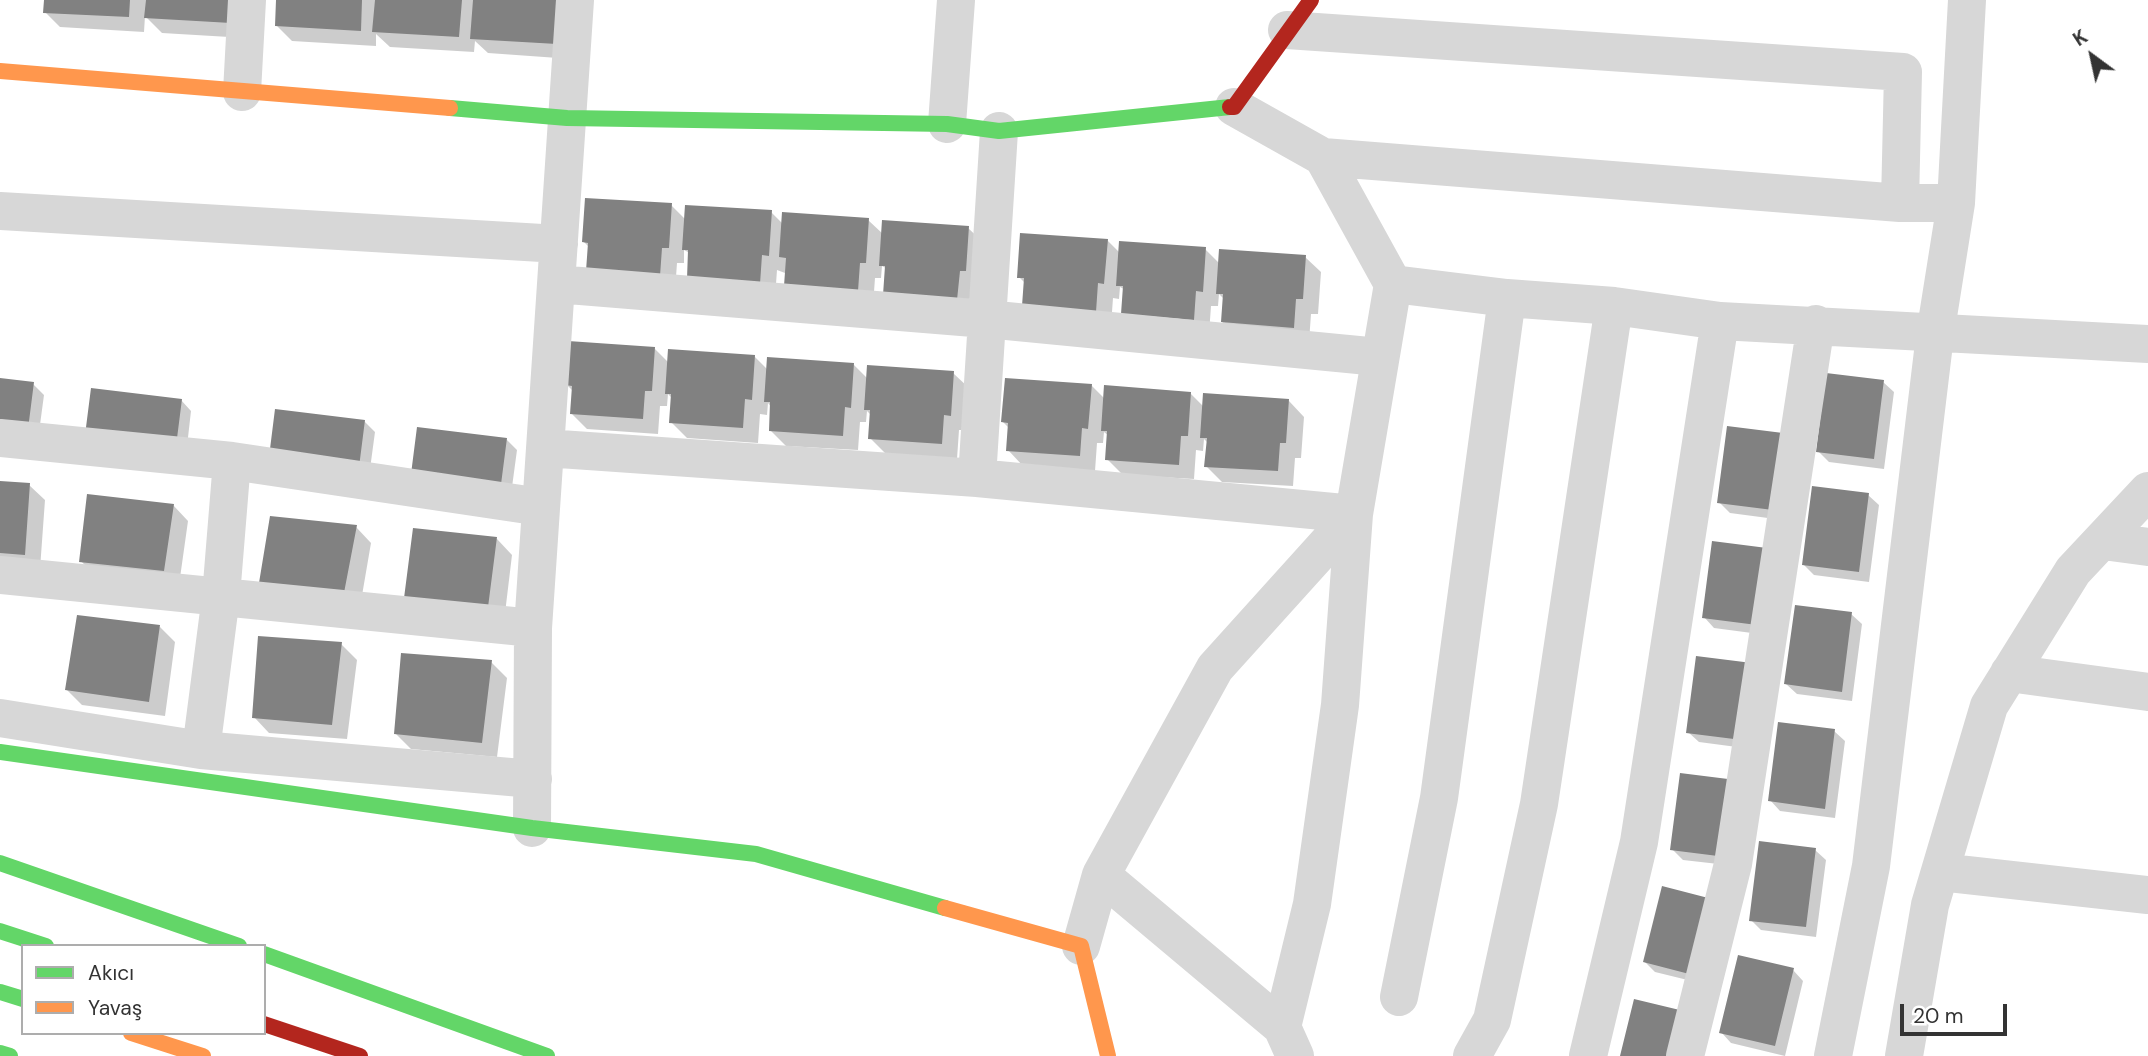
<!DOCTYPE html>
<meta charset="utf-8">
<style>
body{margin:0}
#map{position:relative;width:2148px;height:1056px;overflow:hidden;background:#fff;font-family:"DM Sans",sans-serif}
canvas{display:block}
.legend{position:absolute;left:21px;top:944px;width:245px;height:91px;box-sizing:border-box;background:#fff;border:2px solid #adadad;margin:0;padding:9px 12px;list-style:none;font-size:21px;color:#333}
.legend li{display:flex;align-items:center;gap:14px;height:35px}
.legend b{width:35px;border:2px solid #adadad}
.north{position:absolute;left:2057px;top:21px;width:70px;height:70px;-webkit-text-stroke:5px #fff;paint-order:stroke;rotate:327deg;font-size:19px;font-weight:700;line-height:28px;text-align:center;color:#333}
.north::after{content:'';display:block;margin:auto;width:24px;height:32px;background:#333;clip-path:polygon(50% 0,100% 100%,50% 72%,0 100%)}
.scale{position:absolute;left:1900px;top:1004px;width:107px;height:32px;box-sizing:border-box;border:4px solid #333;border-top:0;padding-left:9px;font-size:21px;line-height:24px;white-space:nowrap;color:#333;-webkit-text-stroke:5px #fff;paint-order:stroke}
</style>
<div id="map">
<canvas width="2148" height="1056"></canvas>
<ul class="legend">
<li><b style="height:9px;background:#63d668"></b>Akıcı</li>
<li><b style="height:9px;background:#ff974d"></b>Yavaş</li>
</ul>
<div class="north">K</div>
<div class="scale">20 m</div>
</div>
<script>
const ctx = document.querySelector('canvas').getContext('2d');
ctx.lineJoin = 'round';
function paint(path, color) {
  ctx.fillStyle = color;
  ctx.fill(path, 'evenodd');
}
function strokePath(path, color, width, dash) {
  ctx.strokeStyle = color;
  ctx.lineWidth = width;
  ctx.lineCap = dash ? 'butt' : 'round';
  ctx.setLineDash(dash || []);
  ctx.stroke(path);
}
const shadow = new Path2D(`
 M45,0H249L246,38L162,33L145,16L144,32L60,27L45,12Z
 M278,0H569L572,59L488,53L475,41L474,52L390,47L376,34V46L292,41L276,25Z
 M671,205L686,220L771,212L783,224L868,220L883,234L968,228L984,243L972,314L882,266L881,278H875L873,306L777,270L775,298L684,250V263H677L675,291L590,248L583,241Z
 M1107,240L1120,253L1205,249L1220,264L1305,257L1321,272L1318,314H1311L1309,342L1238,337L1222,322L1224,299L1219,294L1218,306H1211L1209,334L1120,287L1119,299L1113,298L1111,326L1025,283L1019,277Z
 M654,348L669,363L754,356L768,370L854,365L868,379L953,373L969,388L966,430H959L957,459L886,454L870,438L872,416L867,411L866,422H860L858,450L786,446L770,430L772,408L768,403L767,415L760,414L758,443L687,438L671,422L673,399L668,394L667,406H660L658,434L587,429L572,414L573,391L567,385Z
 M0,380L33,384L44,395L37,447Z
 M1883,382L1894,392L1884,469L1829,462L1818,451Z
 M1091,385L1105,399L1190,393L1204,407L1289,401L1304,417L1301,458H1295L1293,486L1222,482L1206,466L1208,443L1204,439L1203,451L1196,450L1194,479L1123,475L1107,459L1109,436L1104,432L1103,443H1097L1095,471L1023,466L1008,450L1009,428L1003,422Z
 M181,400L191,411L185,464L97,453Z
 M364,421L375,432L368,484L281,475Z
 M1729,428L1783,520L1730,513L1719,502Z
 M506,439L517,450L510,502L412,482Z
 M0,483L29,485L45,500L40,569L0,566Z
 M1868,495L1879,505L1869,582L1814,575L1803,564Z
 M173,505L188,521L179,585L96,577L81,561Z
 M356,527L371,543L359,613L276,604Z
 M415,529L497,539L512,555L503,630Z
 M1713,542L1767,635L1714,628L1704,617Z
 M1851,614L1862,624L1852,701L1797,694L1786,684Z
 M160,627L175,642L165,716L82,705L67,690Z
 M341,644L357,660L347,739L269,733L254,717Z
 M1697,657L1752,749L1699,742L1688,732Z
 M491,662L507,678L497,757L411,749L396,734Z
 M1834,731L1845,741L1835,818L1780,811L1770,800Z
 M1682,774L1736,866L1683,860L1672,849Z
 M1815,850L1826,860L1816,937L1761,930L1751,920Z
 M1663,889L1708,985L1655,972L1645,962Z
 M1793,970L1803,981L1785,1056L1731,1043L1721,1032Z`);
const building = new Path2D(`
 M44,0H130L129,17L43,13Z
 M146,0H232L231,23L144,18Z
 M276,0H362L361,31L275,26Z
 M375,0H462L459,37L372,32Z
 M473,0H559L557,44L470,39Z
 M585,198L672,203L669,248H662L660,276L586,271L588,243L582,242Z
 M685,205L772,210L769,256L762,255L760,284L687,279L688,250H682Z
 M782,212L869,218L866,263H860L858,291L784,286L786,258L779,257Z
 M882,220L969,226L966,271H960L957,300L883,295L885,266H879Z
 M1020,233L1108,239L1104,284L1098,283L1096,312L1022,306L1024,278H1017Z
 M1119,241L1206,247L1203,292L1196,291L1194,320L1121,314L1123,286H1116Z
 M1219,249L1306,255L1303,299H1296L1294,328L1221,322L1223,294H1216Z
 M568,341L655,347L652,391H645L643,419L570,414L572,386L565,385Z
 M668,349L755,355L752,400L745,399L743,428L669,423L671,394H665Z
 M767,357L854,363L851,408L845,407L843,436L769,431L770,402H764Z
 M867,365L954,371L951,416L944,415L942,444L868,439L870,410H864Z
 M1826,373L1884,380L1874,459L1816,452Z
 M0,378L34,382L27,437L0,434Z
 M1005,378L1092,384L1088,429L1082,428L1080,456L1006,451L1008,423L1001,422Z
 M1104,385L1191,392L1188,436H1181L1179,465L1105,460L1107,431H1101Z
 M91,388L182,399L175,454L84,443Z
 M1203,393L1289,399L1286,443H1280L1278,471L1204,467L1207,438H1200Z
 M275,409L365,420L358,475L268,465Z
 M1727,426L1783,433L1773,510L1717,503Z
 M417,427L507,438L500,492L410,482Z
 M0,481L30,483L25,555L0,553Z
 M1812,486L1869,493L1859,572L1802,565Z
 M87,494L174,504L164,571L79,562Z
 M270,516L357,525L343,598L258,589Z
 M413,528L497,537L487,615L403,606Z
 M1712,541L1767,548L1757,625L1702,618Z
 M1795,605L1852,612L1842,692L1784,684Z
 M77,615L160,625L149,702L65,690Z
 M258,636L342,642L332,725L252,718Z
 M401,653L492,660L482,743L394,734Z
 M1696,656L1752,663L1742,740L1686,733Z
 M1778,722L1835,729L1825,809L1768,801Z
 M1680,773L1736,780L1726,857L1670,850Z
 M1759,841L1816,848L1806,927L1749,921Z
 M1662,886L1716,900L1697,976L1643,962Z
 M1738,955L1794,968L1775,1046L1719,1033Z
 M1634,999L1688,1012L1677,1056H1620Z`);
const street = new Path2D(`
 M1287,30L1903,72L1900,203
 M242,92L247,0
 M1234,107L1323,157L1393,284L1354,514L1340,705L1312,904L1282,1027L1295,1056
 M947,124L956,0
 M1323,157L1900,203H1956
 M0,211L559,244
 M556,284L986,319L1379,357
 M1393,284L1507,298L1614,306L1720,321L2148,344
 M0,438L232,461L541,507
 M545,448L977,478L1354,514
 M977,478L999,131
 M2103,541L2148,547
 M0,575L533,628
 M2009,673L2148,692
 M0,718L201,750L533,779
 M201,750L221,596L232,461
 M532,828L533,628L575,0
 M1940,872L2148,895
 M1081,946L1101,875
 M1399,997L1439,798L1507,298
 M1282,1027L1101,875L1215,668L1354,514
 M1472,1056L1492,1020L1539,804L1614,306
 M1588,1056L1639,842L1720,321
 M1685,1056L1733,864L1816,324
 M1833,1056L1871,866L1935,335L1956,203L1967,0
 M1904,1056L1930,905L1989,706L2073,571L2148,491`);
const fast = new Path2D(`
 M450,108L567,118L947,124L999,131L1230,107
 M0,752L532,828L756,854L945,908
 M0,863L239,946
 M0,931L46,946
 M264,954L547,1056
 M0,992L23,999
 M0,1053L10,1056`);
const slow = new Path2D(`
 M0,71L450,108
 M945,908L1081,946L1108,1056
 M131,1033L203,1056`);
const jam = new Path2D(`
 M1230,107H1234L1311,0
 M264,1024L360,1056`);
paint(shadow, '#0003');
paint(building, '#818181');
strokePath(street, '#d7d7d7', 38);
strokePath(fast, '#63d668', 16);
strokePath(slow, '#ff974d', 16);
strokePath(jam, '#b3261e', 16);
</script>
